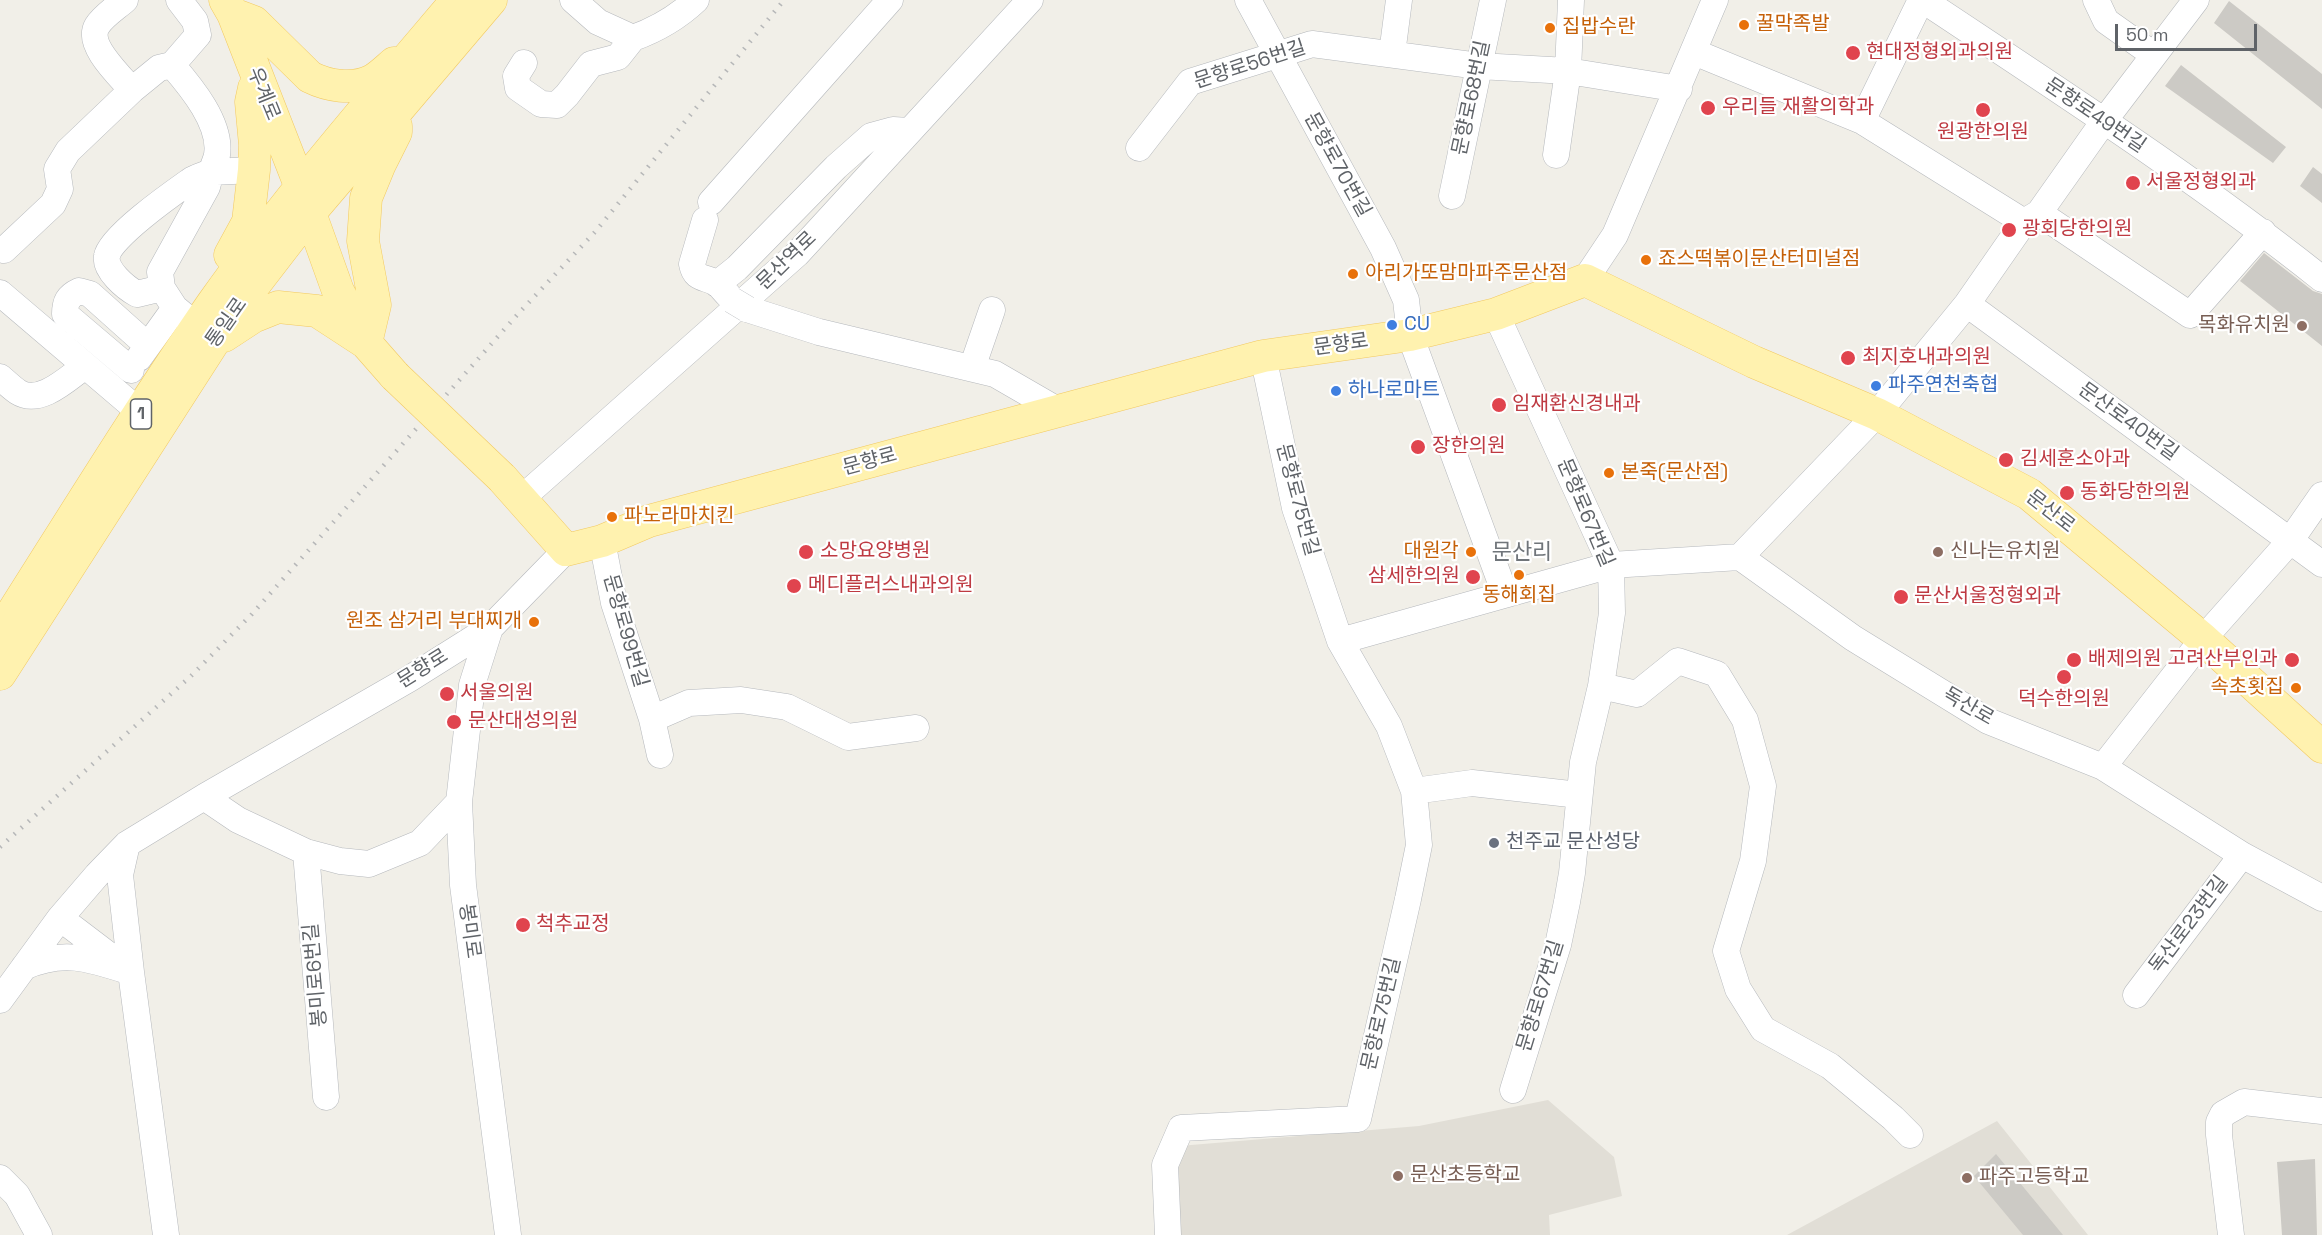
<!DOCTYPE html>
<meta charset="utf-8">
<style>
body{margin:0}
#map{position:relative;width:2322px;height:1235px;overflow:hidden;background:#f1efe8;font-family:"Space Grotesk",sans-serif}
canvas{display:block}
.scale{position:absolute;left:2115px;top:24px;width:142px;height:27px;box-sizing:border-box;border:3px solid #5f6368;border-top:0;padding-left:8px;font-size:18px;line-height:21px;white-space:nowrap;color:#5f6368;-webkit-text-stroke:4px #fff;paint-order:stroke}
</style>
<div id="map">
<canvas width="2322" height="1235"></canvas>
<div class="scale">50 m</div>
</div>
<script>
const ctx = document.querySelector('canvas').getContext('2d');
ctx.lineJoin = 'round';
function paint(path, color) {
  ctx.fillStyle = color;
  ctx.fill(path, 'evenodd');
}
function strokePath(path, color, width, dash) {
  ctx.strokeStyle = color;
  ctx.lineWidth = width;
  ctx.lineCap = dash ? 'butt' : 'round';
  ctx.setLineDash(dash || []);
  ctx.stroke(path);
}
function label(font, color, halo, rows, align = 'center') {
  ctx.font = font + ' "Space Grotesk","Noto Sans KR",sans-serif';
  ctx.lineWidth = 4.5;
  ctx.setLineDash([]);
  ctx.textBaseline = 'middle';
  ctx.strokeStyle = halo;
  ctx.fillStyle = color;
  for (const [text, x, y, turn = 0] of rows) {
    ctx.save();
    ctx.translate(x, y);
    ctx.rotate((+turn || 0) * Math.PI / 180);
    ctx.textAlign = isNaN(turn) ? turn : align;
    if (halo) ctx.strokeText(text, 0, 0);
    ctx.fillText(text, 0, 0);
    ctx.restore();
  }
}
const education = new Path2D(`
 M1548,1100L1614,1157L1622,1196L1549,1215L1550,1235H1176L1179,1146L1419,1126Z
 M1997,1121L2088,1235H1787Z`);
const building = new Path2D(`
 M2229,1L2322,74V109L2214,23Z
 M2181,65L2286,147L2273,163L2165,86Z
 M2313,167L2322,174V203L2300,186Z
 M2264,253L2313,291L2322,294V346L2240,281Z
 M1996,1154L2063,1235H2023L1974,1176Z
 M2315,1159L2317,1235H2282L2277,1162Z`);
const minor = new Path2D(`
 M125,0C116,8 103,16 97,26C86,45 120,76 132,90
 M573,0L598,22L633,38C658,29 677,18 696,0
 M1248,0L1383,248L1406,300L1410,335L1505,594
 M1923,0C2058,90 2195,178 2322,279
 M2096,0L2106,21L2154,55
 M1694,52L1862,121L2024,222
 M1392,54L1399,0
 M524,63L516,76L518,88L541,104L557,105L567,95L591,64L618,57L633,38
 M1862,121L1921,0
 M1139,148L1190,82L1312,44L1479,66L1568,71L1679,89
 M1556,155L1568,71L1571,0
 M1452,196L1493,0
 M711,202L890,0
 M2039,213L2190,315L2263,232
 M705,220L692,264C695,281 706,276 718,284C721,287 725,292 728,295
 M4,250L53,204L60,189L57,169L68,151L132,90L159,68L172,65L198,35L195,21L179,0
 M1585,280L1615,235L1715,0
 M717,284L737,268L836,167L871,136L893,130L909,131
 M162,288L137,294C126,288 104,270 107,256C110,237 173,193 190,181C196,177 204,175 211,172C213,167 216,160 217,155C222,124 191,87 172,65
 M0,293L141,413
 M1967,304L2322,564
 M747,309L819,332L995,374L1059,411
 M1496,314L1611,565L1612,613L1601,686L1583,762L1572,873L1567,902L1558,945L1513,1090
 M198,327L175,308L162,288L160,272L207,187L211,172L254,170
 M139,358L175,308
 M972,368L992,310
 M131,370L65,314C65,302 68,296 79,291L90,294L147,345
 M0,377C6,382 12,388 18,392C40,406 68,378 85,366
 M522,498L797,254L1030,0
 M602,541L614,603L652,719L660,755
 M1740,557L1877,414L1967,304L2024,222L2039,213L2104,121L2196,0
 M490,628L472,685L459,802L463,885L508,1235
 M1340,641L1611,565L1740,557L1853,638L1988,721L2103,767L2242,855L2322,898
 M1601,686L1637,694L1678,661L1717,674L1745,720L1763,786L1753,861L1726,951L1738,989L1763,1029L1830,1066L1893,1118L1910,1135
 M652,719L689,703L741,700L787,707L848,737L916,728
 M2103,767L2203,639L2290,541L2322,495
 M1414,791L1472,783L1579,795
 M204,797L238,820L306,852L340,861L369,864L420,843L459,802
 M306,852L326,1097
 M60,918L131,972L166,1235
 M24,967C64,949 91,959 131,972L120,875L127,844
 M2136,995L2242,855
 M0,1000L60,918L97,875L127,844L204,797L409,679L490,628L566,550
 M0,1178L17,1195L39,1235
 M1168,1235L1165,1165L1181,1128L1358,1119L1408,899L1419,845L1414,791L1389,726L1340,641L1295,508L1263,356
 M2231,1235L2219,1135V1122L2223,1114L2244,1102L2322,1111`);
const major = new Path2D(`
 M225,0L233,14L301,188L338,291L366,343L395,376
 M233,14L254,22L310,77C328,86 352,90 371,81C379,77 387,69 394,63
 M230,255L248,222L254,170L255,145L251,102L254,88
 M224,336L253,317L278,307L317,311L366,343L375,305L363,241L366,198L380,164L396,132V126
 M502,478L566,550L602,541L649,521L1263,356L1410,335L1496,314L1585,280L1754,362L1877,414L2029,494L2203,639L2322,747
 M0,632C70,522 138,411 212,304C287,198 373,99 457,0
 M0,674L213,343L252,288L309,214L491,0`);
const rail = new Path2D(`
 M0,847L191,676L252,614L517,315L595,232L784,0`);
const minorBridge = new Path2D(`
 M732,300L747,309`);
const majorBridge = new Path2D(`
 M395,376L502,478`);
const markers = [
 [1744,25,6,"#e8710a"],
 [1550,28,6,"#e8710a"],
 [1853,53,8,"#e0444e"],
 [1708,108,8,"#e0444e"],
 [1983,110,8,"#e0444e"],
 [2133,183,8,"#e0444e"],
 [2009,230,8,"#e0444e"],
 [1646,260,6,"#e8710a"],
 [1353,274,6,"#e8710a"],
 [1392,325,6,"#3f7fe0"],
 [2302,326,6,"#8d6e63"],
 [1848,358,8,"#e0444e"],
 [1876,386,6,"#3f7fe0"],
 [1336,391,6,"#3f7fe0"],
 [1499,405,8,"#e0444e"],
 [1418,447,8,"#e0444e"],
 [2006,460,8,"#e0444e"],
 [1609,473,6,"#e8710a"],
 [2067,493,8,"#e0444e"],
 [612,517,6,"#e8710a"],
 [806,552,8,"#e0444e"],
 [1471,552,6,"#e8710a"],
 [1938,552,6,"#8d6e63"],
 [1519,575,6,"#e8710a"],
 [1473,577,8,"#e0444e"],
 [794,586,8,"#e0444e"],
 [1901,597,8,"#e0444e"],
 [534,622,6,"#e8710a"],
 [2074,660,8,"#e0444e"],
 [2292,660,8,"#e0444e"],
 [2064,677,8,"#e0444e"],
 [2296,688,6,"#e8710a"],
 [447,694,8,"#e0444e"],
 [454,722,8,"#e0444e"],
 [1494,843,6,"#6b7280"],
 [523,925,8,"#e0444e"],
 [1398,1176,6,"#8d6e63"],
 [1967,1178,6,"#8d6e63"]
];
const shields = [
 [141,414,21]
];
const shieldNames = [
 ["1",141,414]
];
const foodNames = [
 ["꿀막족발",1756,25],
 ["집밥수란",1562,28],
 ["죠스떡볶이문산터미널점",1658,260],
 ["아리가또맘마파주문산점",1365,274],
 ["본죽(문산점)",1621,473],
 ["파노라마치킨",624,517],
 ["대원각",1459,552,"right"],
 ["동해회집",1519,596,"center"],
 ["원조 삼거리 부대찌개",522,622,"right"],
 ["속초횟집",2284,688,"right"]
];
const healthNames = [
 ["현대정형외과의원",1866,53],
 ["우리들 재활의학과",1722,108],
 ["원광한의원",1983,133,"center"],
 ["서울정형외과",2146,183],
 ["광회당한의원",2022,230],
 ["최지호내과의원",1862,358],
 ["임재환신경내과",1512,405],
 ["장한의원",1432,447],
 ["김세훈소아과",2020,460],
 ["동화당한의원",2080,493],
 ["소망요양병원",820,552],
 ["삼세한의원",1460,577,"right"],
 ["메디플러스내과의원",808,586],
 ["문산서울정형외과",1914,597],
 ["배제의원",2088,660],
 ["고려산부인과",2278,660,"right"],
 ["서울의원",460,694],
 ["덕수한의원",2064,700,"center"],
 ["문산대성의원",468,722],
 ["척추교정",536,925]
];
const streetNames = [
 ["문향로56번길",1250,65,-18],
 ["우계로",263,94,68],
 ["문향로68번길",1472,98,-78],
 ["문향로49번길",2095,116,34],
 ["문향로70번길",1337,165,61],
 ["문산역로",787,261,-44],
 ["통일로",227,323,-55],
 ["문향로",1341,345,-8],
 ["문산로40번길",2128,422,36],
 ["문향로",870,462,-15],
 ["문향로75번길",1297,500,75],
 ["문산로",2050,512,38],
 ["문향로67번길",1585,513,67],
 ["문향로99번길",625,631,74],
 ["문향로",423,669,-32],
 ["독산로",1968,707,30],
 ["독산로23번길",2189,925,-53],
 ["봉미로",469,931,82],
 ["봉미로6번길",316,975,-95],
 ["문향로67번길",1541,996,-73],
 ["문향로75번길",1382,1014,-77]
];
const shopNames = [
 ["CU",1404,325],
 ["파주연천축협",1888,386],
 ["하나로마트",1348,391]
];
const educationNames = [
 ["목화유치원",2290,326,"right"],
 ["신나는유치원",1950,552],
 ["문산초등학교",1410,1176],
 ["파주고등학교",1979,1178]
];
const worshipNames = [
 ["천주교 문산성당",1506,843]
];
const quarterNames = [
 ["문산리",1522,553]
];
paint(education, '#e1ded6');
paint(building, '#cccac5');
strokePath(minor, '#b5b8bc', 27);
strokePath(major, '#f2c960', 33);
strokePath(minor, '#fff', 26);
strokePath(major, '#fff2af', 32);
strokePath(rail, '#b6b7b8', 4.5, [1.5, 8]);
strokePath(minorBridge, '#b5b8bc', 27, []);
strokePath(majorBridge, '#f2c960', 33, []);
strokePath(minorBridge, '#fff', 26);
strokePath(majorBridge, '#fff2af', 32);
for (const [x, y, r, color] of markers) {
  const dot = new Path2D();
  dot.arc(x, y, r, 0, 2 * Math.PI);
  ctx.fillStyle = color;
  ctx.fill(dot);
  strokePath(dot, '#fff', 2);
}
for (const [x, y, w] of shields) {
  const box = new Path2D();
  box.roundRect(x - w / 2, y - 15, w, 30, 4.5);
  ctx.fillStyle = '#fff';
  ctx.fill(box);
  strokePath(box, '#5f6368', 1.5);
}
label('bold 18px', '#5f6368', null, shieldNames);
label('20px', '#c56008', '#fff', foodNames, 'left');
label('20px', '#be3a42', '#fff', healthNames, 'left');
label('20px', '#5f6368', '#fff', streetNames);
label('20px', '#366cbe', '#fff', shopNames, 'left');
label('20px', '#785e54', '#fff', educationNames, 'left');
label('20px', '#5b616d', '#fff', worshipNames, 'left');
label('22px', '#70757a', '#fff', quarterNames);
</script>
